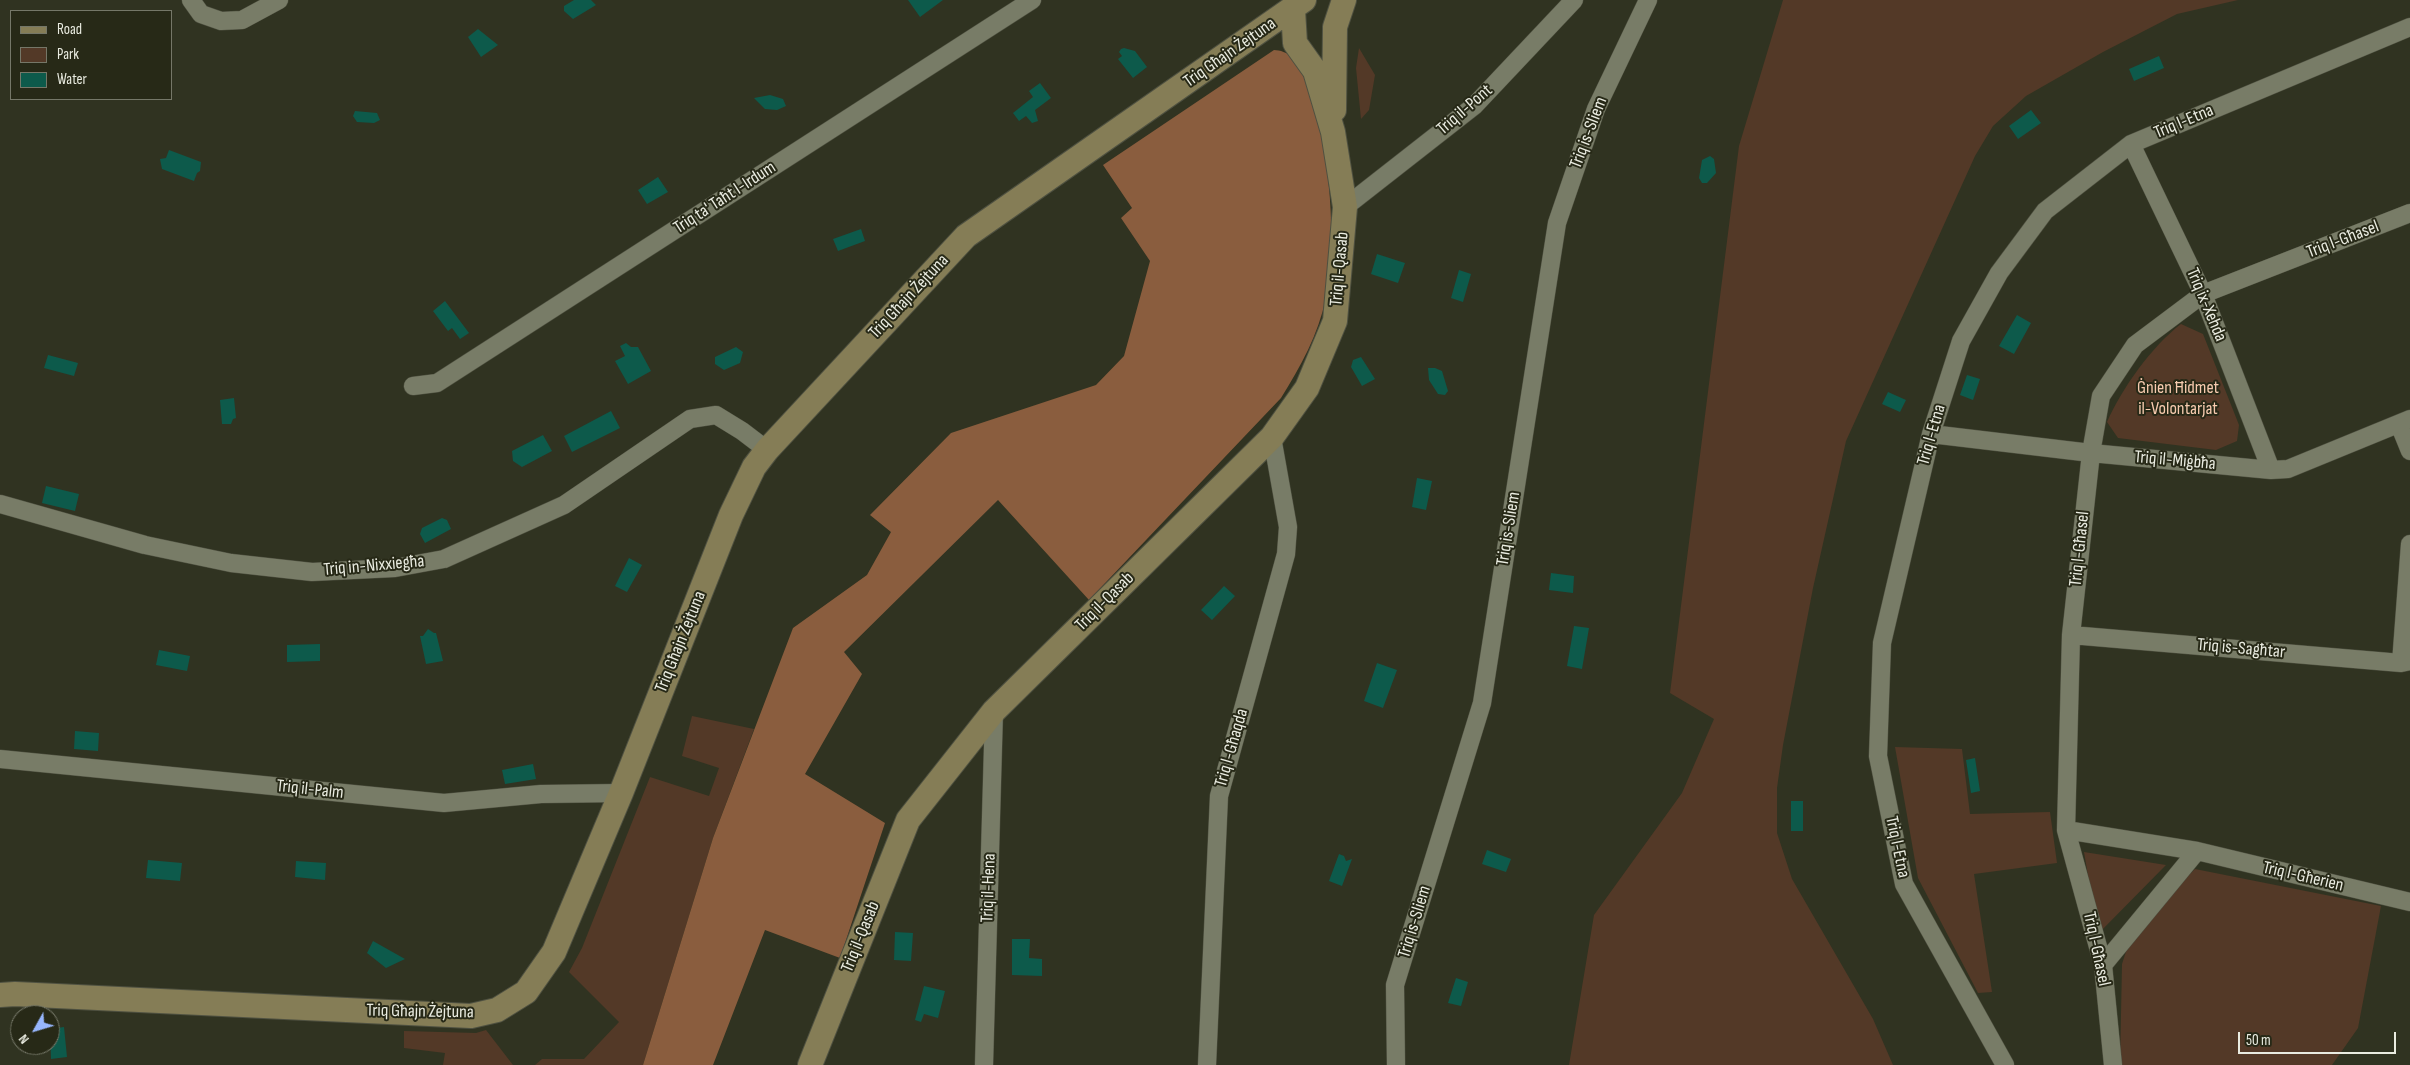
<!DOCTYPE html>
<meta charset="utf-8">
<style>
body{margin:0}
#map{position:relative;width:2410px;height:1065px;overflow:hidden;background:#303321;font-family:"Sofia Sans Condensed",sans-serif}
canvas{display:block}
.legend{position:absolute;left:10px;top:10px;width:162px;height:90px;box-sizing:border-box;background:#272917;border:1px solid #757768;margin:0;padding:6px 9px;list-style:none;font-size:15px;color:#eaece1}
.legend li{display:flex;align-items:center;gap:10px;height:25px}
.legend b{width:25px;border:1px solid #757768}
.north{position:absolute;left:10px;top:1005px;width:50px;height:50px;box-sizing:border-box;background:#272917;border:1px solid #757768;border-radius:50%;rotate:231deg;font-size:14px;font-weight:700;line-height:20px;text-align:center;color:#eaece1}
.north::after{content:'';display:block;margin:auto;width:18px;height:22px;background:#97b6fd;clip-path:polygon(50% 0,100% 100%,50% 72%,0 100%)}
.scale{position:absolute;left:2238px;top:1032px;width:158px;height:22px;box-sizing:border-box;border:2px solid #eaece1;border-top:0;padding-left:6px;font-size:15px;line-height:18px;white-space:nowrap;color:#eaece1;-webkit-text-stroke:4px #272917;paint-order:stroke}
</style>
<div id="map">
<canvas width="2410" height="1065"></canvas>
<ul class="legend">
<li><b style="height:6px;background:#857d56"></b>Road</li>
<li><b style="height:14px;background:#533927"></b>Park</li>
<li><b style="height:14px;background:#0d5a4b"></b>Water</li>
</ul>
<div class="north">N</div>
<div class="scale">50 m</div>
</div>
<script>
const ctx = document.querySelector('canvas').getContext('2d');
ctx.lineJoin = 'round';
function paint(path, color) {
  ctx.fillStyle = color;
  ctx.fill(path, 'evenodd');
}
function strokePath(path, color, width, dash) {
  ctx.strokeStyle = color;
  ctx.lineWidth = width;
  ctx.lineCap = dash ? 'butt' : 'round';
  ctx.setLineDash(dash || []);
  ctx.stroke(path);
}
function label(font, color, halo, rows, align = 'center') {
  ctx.font = font + ' "Sofia Sans Condensed",sans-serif';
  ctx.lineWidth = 4;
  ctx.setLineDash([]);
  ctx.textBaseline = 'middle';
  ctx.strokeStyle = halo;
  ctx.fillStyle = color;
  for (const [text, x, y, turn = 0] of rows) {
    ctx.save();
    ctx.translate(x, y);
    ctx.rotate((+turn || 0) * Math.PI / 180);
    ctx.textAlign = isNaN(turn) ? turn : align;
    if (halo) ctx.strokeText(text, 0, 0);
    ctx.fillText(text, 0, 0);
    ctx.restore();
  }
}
const green = new Path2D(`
 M1783,0H2238L2177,14L2103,52L2026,96L1993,126L1975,156L1846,441L1813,588L1783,745L1777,788V833L1792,879L1873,1019L1893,1065H1569L1594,915L1682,793L1714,719L1670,693L1739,146Z
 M1359,48L1375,75L1369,110L1361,119L1356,68Z
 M2181,324L2203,334L2239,425L2237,441L2216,450L2118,438L2107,422C2122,388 2152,346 2181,324Z
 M692,716L754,729L713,838L643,1065H535L542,1059H584L619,1022L569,972L582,948L650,777L709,796L719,768L682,756Z
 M1895,747L1962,749L1970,814L2050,812L2057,863L1974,874L1992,992L1978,993L1918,878Z
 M2084,852L2166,865L2098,934Z
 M2195,869L2381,906L2358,1028L2332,1065H2120L2122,964L2134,927Z
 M486,1030L513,1065H443L445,1053L404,1048V1031L476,1033Z`);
const forest = new Path2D(`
 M1274,50C1286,50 1302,61 1308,72C1312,79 1313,90 1315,97C1328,152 1338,243 1326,298C1318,335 1301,366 1281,398L1089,600L998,500L844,652L862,674L805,774L885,823L840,958L765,930L713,1065H643L713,838L793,628L867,575L891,532L870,515L951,433L1096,385L1124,356L1150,261L1121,218L1132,208L1103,165Z`);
const water = new Path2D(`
 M574,0H591L596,5L573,19L564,11V6Z
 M908,0H943L920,17Z
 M478,29L498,45L481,57L468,37Z
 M1124,48L1135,51L1147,67L1133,78L1118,59L1122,56L1119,52L1121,49Z
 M2159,56L2164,68L2134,81L2129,69Z
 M1040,83L1051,98L1035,110L1038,121L1032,123L1026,116L1019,121L1013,113L1033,97L1029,91Z
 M770,95L783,99L786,106L777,110L765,109L754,98Z
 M2031,110L2041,123L2018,139L2009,126Z
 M355,111L377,113L380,120L374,123L357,122L353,116Z
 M169,150L201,162L200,171L197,173L194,181L162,169L160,159L166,158Z
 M1710,156L1714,159L1716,173L1707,183H1702L1699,178L1702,160Z
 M658,177L668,192L647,204L638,190Z
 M861,229L865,241L838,251L833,239Z
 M1377,254L1405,263L1398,283L1371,274Z
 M1459,270L1471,274L1463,302L1451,298Z
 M445,301L469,333L460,339L452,328L448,331L433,311Z
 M2017,315L2031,323L2014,354L1999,346Z
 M626,343L631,347H638L651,371L628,384L615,361L625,356L620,346Z
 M736,347L743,352L740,363L724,370L715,364V357Z
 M48,355L78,363L74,376L44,368Z
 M1361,357L1375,379L1362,386L1351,367L1353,360Z
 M1428,368H1435L1442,371L1448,391L1445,395L1438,394L1429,380Z
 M1967,375L1980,379L1973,400L1960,395Z
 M1888,392L1906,400L1900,412L1882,404Z
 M234,398L236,418L233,419L231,424H222L220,400Z
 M611,411L620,428L572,452L564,436Z
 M543,435L552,451L522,467L513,461L512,451Z
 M1417,478L1432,481L1426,510L1412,507Z
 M46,486L79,494L75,511L42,503Z
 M442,518L447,520L451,529L425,543L420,534L422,528Z
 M629,558L642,565L627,592L615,586Z
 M1551,573L1574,576L1573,593L1549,590Z
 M1224,586L1235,596L1212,620L1201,610Z
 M1574,626L1589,628L1582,669L1567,666Z
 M428,629L434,633H436L443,661L426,664L420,636H423Z
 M320,644V661L287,662V645Z
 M159,650L190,656L187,671L156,665Z
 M1377,663L1397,670L1383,708L1364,701Z
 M75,731L99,733L98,751L74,749Z
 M1975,758L1980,791L1971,793L1966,760Z
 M533,764L536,779L505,784L502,770Z
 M1791,801H1803V831H1791Z
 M1487,850L1511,859L1506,872L1482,864Z
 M1339,854L1344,856L1346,861L1352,859L1342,886L1329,881Z
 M148,860L182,863L180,881L146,878Z
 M296,861L326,863L325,880L295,877Z
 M895,932L913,933L911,961L894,960Z
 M1012,939H1030L1029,958L1042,959V976L1012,975Z
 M373,941L405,959L386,968L367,953Z
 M1456,978L1468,982L1461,1006L1448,1003Z
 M924,986L945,991L938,1018L924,1014L921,1022L915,1020Z
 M64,1027L67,1057L51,1059L50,1029Z`);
const street = new Path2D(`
 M191,0L201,14L221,21L242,20L279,0
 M2131,144L2203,294L2271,470
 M1345,207L1474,106L1574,0
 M413,386L437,383L1032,0
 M2399,424L2410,451
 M1931,434L2091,453L2271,470L2288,469L2410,419
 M0,504L145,545L231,563L312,572L395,568L444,559L564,505L690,419L716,415L742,431L767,450
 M2071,635L2401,663L2410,661
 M2401,663L2410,544
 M0,759L444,803L541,794L621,793
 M2066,830L2197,851L2410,902
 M2103,965L2197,851
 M984,1065L994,711
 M1207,1065L1219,796L1286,554L1288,527L1272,437
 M1396,1065L1395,985L1482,703L1557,223L1596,109L1648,0
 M2005,1065L1904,884L1878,756L1882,643L1931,434L1961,341L1999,273L2045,211L2131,144L2410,27
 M2113,1065L2103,965L2066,830L2071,635L2091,453L2101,396L2135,345L2203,294L2410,213`);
const secondary = new Path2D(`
 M1334,110L1335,27L1344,0
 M0,995L15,994L471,1016L497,1010L526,992L554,952L621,793L731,515L754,467L767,450L966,236L1304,0
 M810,1065L908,820L994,711L1272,437L1307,388L1335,321L1345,207L1333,132L1315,71L1295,43L1293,10`);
const streetNames = [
 ["Triq Għajn Żejtuna",1230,53,-35],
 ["Triq il-Pont",1465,110,-41],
 ["Triq l-Etna",2184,122,-23],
 ["Triq is-Sliem",1589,133,-69],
 ["Triq ta' Taħt l-Irdum",725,198,-33],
 ["Triq l-Għasel",2343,240,-21],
 ["Triq il-Qasab",1340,269,-85],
 ["Triq Għajn Żejtuna",909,297,-47],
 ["Triq ix-Xehda",2206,305,67],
 ["Triq l-Etna",1932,435,-74],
 ["Triq il-Miġbħa",2175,461,5],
 ["Triq is-Sliem",1509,529,-81],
 ["Triq l-Għasel",2080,549,-84],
 ["Triq in-Nixxiegħa",374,566,-5],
 ["Triq il-Qasab",1105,602,-45],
 ["Triq Għajn Żejtuna",681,642,-68],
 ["Triq is-Sagħtar",2241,649,5],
 ["Triq l-Għaqda",1232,748,-74],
 ["Triq il-Palm",310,790,6],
 ["Triq l-Etna",1897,847,78],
 ["Triq l-Għerien",2303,877,13],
 ["Triq il-Hena",989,888,-88],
 ["Triq is-Sliem",1415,922,-73],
 ["Triq il-Qasab",861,937,-68],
 ["Triq l-Għasel",2096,949,78],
 ["Triq Għajn Żejtuna",420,1012,1]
];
const parkNames = [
 ["Ġnien Ħidmet",2178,388],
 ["il-Volontarjat",2178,409]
];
paint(green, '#533927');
paint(forest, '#8a5d3e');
paint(water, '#0d5a4b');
strokePath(street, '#4f5141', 19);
strokePath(secondary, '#4f5141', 26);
strokePath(street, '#787c67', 18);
strokePath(secondary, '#857d56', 24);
label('18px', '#eaece1', '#272917', streetNames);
label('18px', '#f7cbaf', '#272917', parkNames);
</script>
